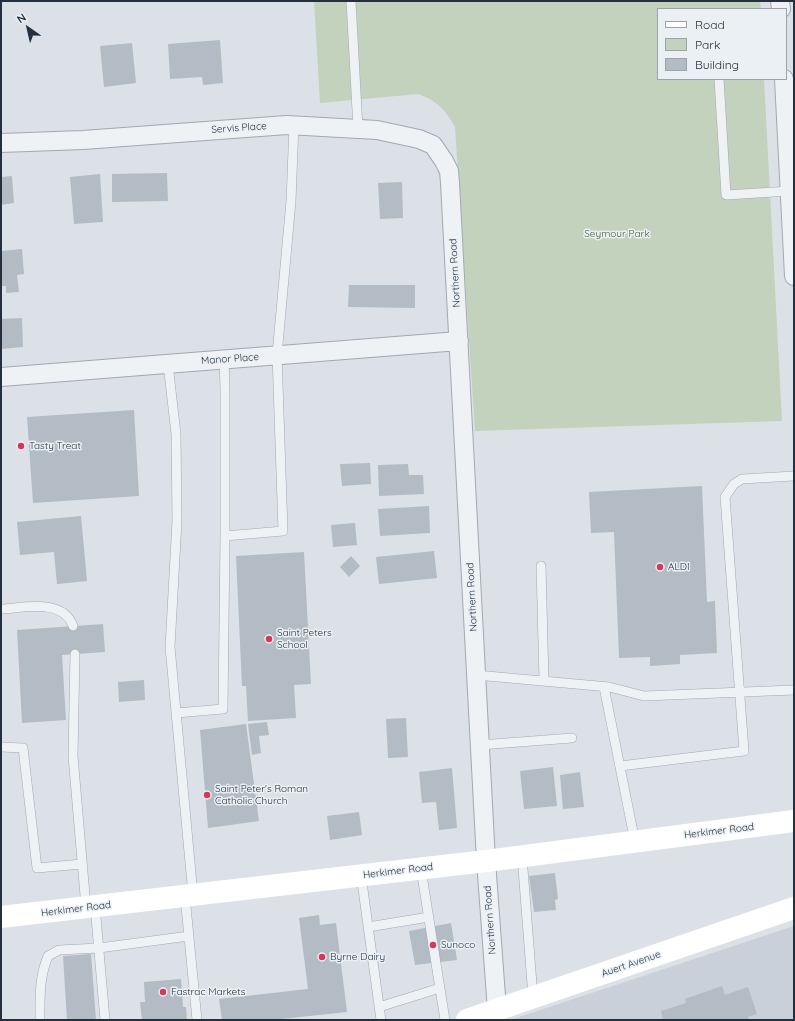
<!DOCTYPE html>
<style>
body{margin:0}
#map{position:relative;width:795px;height:1021px;overflow:hidden;background:#dce1e7;font-family:Quicksand,sans-serif}
canvas{display:block}
.frame{position:absolute;inset:0;border:2px solid #25303e;pointer-events:none}
.legend{position:absolute;left:657px;top:8px;width:130px;height:72px;box-sizing:border-box;background:#ebf0f5;border:1px solid #9ca3ac;margin:0;padding:5px 7px;list-style:none;font-size:12px;color:#25303e}
.legend li{display:flex;align-items:center;gap:8px;height:20px}
.legend b{width:20px;border:1px solid #9ca3ac}
.north{position:absolute;left:8px;top:8px;width:40px;height:40px;-webkit-text-stroke:3px #ebf0f5;paint-order:stroke;rotate:326deg;font-size:11px;font-weight:700;line-height:16px;text-align:center;color:#25303e}
.north::after{content:'';display:block;margin:auto;width:14px;height:18px;background:#25303e;clip-path:polygon(50% 0,100% 100%,50% 72%,0 100%)}
</style>
<div id="map">
<canvas width="795" height="1021"></canvas>
<div class="frame"></div>
<ul class="legend">
<li><b style="height:5px;background:#fff"></b>Road</li>
<li><b style="height:11px;background:#c3d2bd"></b>Park</li>
<li><b style="height:11px;background:#b3bbc4"></b>Building</li>
</ul>
<div class="north">N</div>
</div>
<script>
const ctx = document.querySelector('canvas').getContext('2d');
ctx.lineJoin = 'round';
function paint(path, color) {
  ctx.fillStyle = color;
  ctx.fill(path, 'evenodd');
}
function strokePath(path, color, width, dash) {
  ctx.strokeStyle = color;
  ctx.lineWidth = width;
  ctx.lineCap = dash ? 'butt' : 'round';
  ctx.setLineDash(dash || []);
  ctx.stroke(path);
}
function label(font, color, halo, rows, align = 'center') {
  ctx.font = font + ' Quicksand,sans-serif';
  ctx.lineWidth = 3;
  ctx.setLineDash([]);
  ctx.textBaseline = 'middle';
  ctx.strokeStyle = halo;
  ctx.fillStyle = color;
  for (const [text, x, y, turn = 0] of rows) {
    ctx.save();
    ctx.translate(x, y);
    ctx.rotate((+turn || 0) * Math.PI / 180);
    ctx.textAlign = isNaN(turn) ? turn : align;
    if (halo) ctx.strokeText(text, 0, 0);
    ctx.fillText(text, 0, 0);
    ctx.restore();
  }
}
const built = new Path2D(`
 M794,926V1020H510Z`);
const green = new Path2D(`
 M314,1H760L761,9H658V79H764L782,421L475,431L455,127C445,109 437,101 418,94L320,103Z`);
const building = new Path2D(`
 M220,40L223,83L203,85L202,77L170,79L168,44Z
 M132,43L136,83L104,87L100,46Z
 M167,173L168,201L112,202V174Z
 M100,174L103,222L74,224L70,177Z
 M12,176L14,203L1,205V177Z
 M402,182L403,218L380,219L378,183Z
 M22,249L24,274L17,275L19,292L6,293V286H1V251Z
 M349,285H415V308L348,307Z
 M22,318L23,347L1,349V319Z
 M134,410L139,496L33,503L27,417Z
 M370,463L371,484L342,486L340,464Z
 M408,464L409,475H423L424,494L379,496L378,465Z
 M702,486L707,602L715,601L717,653L680,655V664L650,666V657L619,658L614,532L591,533L589,492Z
 M429,506L430,533L380,536L378,509Z
 M81,516L87,581L57,584L54,552L20,555L17,522Z
 M355,523L357,545L333,547L331,525Z
 M434,551L437,578L379,584L376,557Z
 M304,552L311,684L294,685L296,718L248,721L246,686H242L236,556Z
 M351,556L360,566L349,577L340,567Z
 M103,624L105,652L62,655L66,720L22,723L17,630Z
 M144,680L145,700L119,702L118,682Z
 M406,718L408,757L388,758L386,719Z
 M267,722L269,735L259,736L261,753L252,755L248,724Z
 M246,724L259,821L208,828L200,730Z
 M553,767L557,806L524,809L520,771Z
 M452,768L457,828L439,830L436,802L422,803L419,772Z
 M580,772L584,807L563,809L560,775Z
 M359,812L362,835L330,840L327,816Z
 M555,873L558,899L555,900L556,910L534,912L529,876Z
 M319,915L320,925L336,923L347,1012L272,1020H222L219,999L308,989L299,918Z
 M451,923L457,960L415,965L409,931Z
 M91,954L96,1020H67L63,956Z
 M181,979L183,1007H186L187,1020H142L140,1002H145L144,982Z
 M722,986L725,995L748,987L757,1014L748,1017V1020H663L661,1011L686,1003L685,999Z`);
const lane = new Path2D(`
 M351,1L358,129
 M719,79L726,195L790,191
 M224,359L225,389V536
 M168,364L176,434L177,521L170,647L193,895
 M541,566L544,681
 M1,609C24,608 63,598 73,626
 M75,654L73,756L86,907
 M476,675L609,687L644,696L794,690
 M604,687L635,842
 M176,713L223,709L225,536L283,531L277,355L291,201L294,125
 M480,745L572,738
 M1,747L23,748L37,868L82,864
 M620,766L744,751L725,497L734,484L742,479L794,476
 M522,856L533,997
 M421,869L445,1020
 M361,875L381,1020
 M185,896L197,1020
 M95,906L105,1020
 M368,927L429,917
 M379,1007L440,988
 M40,1020C40,997 39,978 48,956L59,950L99,948L189,936`);
const street = new Path2D(`
 M780,1L781,9
 M784,79L794,276
 M1,143L83,140L287,125L377,130L419,139L433,145L444,161L449,171L450,183L486,861L497,1010
 M1,377L459,341`);
const secondary = new Path2D(`
 M1,917L486,861L794,821
 M467,1020L794,908`);
const markers = [
 [21,446,4,"#d5385a"],
 [660,567,4,"#d5385a"],
 [269,639,4,"#d5385a"],
 [207,795,4,"#d5385a"],
 [433,945,4,"#d5385a"],
 [322,957,4,"#d5385a"],
 [163,992,4,"#d5385a"]
];
const streetNames = [
 ["Servis Place",239,128,-4],
 ["Northern Road",455,273,-93],
 ["Manor Place",230,359,-4],
 ["Northern Road",472,597,-93],
 ["Herkimer Road",719,831,-7],
 ["Herkimer Road",398,871,-7],
 ["Herkimer Road",76,909,-7],
 ["Northern Road",490,920,-94],
 ["Auert Avenue",631,964,-19]
];
const parkNames = [
 ["Seymour Park",617,234]
];
const poiNames = [
 ["Tasty Treat",29,446],
 ["ALDI",668,567],
 ["Saint Peters",277,633],
 ["School",277,645],
 ["Saint Peter's Roman",215,789],
 ["Catholic Church",215,801],
 ["Sunoco",441,945],
 ["Byrne Dairy",330,957],
 ["Fastrac Markets",171,992]
];
paint(built, '#cad0d9');
paint(green, '#c3d2bd');
paint(building, '#b3bbc4');
strokePath(lane, '#a1a8b1', 10);
strokePath(street, '#a1a8b1', 20);
strokePath(lane, '#eff2f5', 9);
strokePath(street, '#eff2f5', 18);
strokePath(secondary, '#fff', 22);
for (const [x, y, r, color] of markers) {
  const dot = new Path2D();
  dot.arc(x, y, r, 0, 2 * Math.PI);
  ctx.fillStyle = color;
  ctx.fill(dot);
  strokePath(dot, '#ebf0f5', 1.5);
}
label('10px', '#25303e', '#ebf0f5', streetNames);
label('10px', '#3c5b32', '#ebf0f5', parkNames);
label('10px', '#25303e', '#ebf0f5', poiNames, 'left');
</script>
